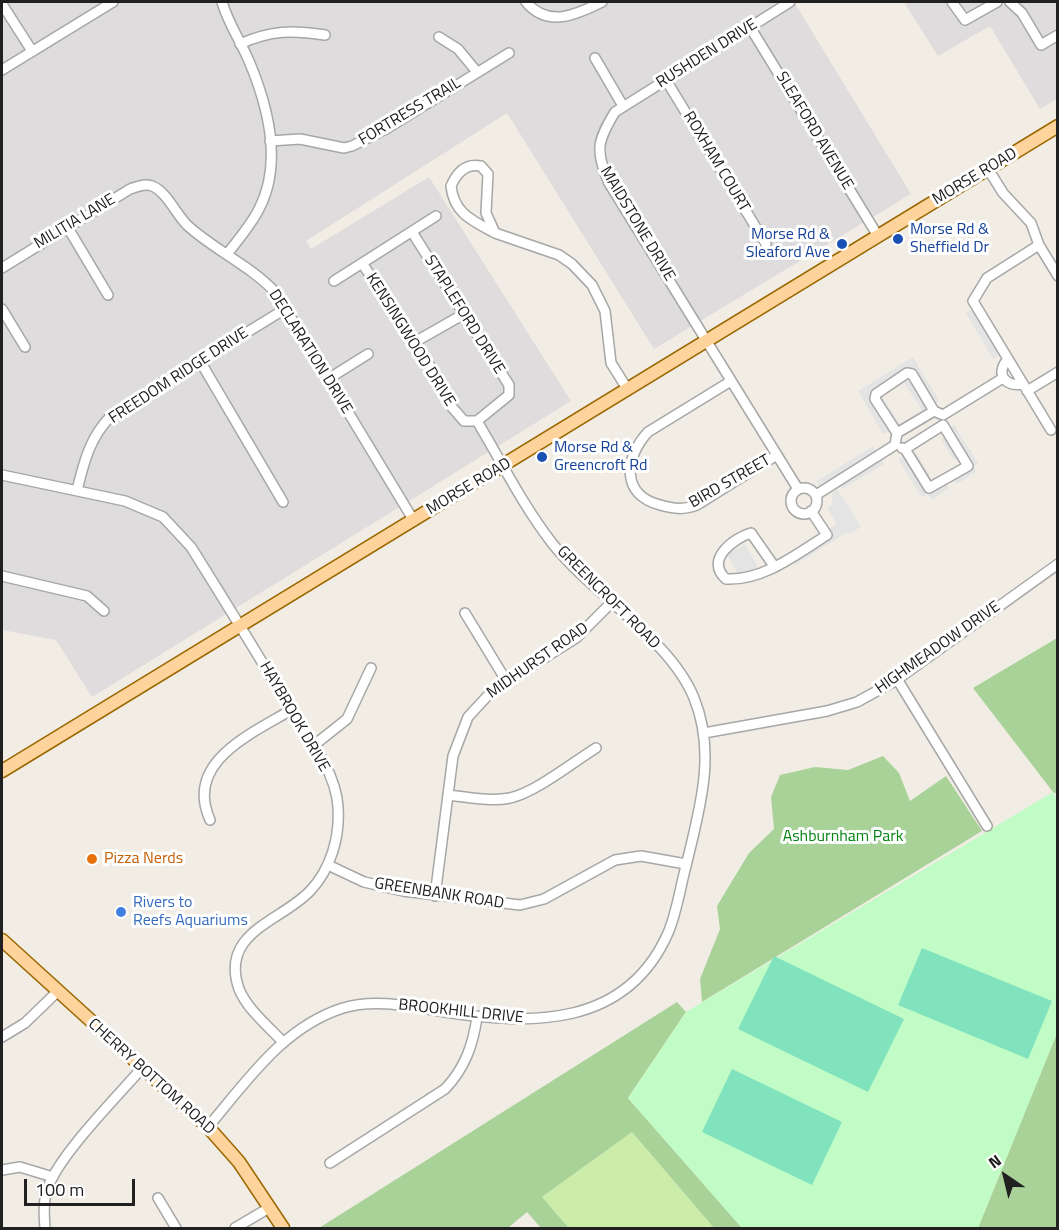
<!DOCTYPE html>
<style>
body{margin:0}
#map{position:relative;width:1059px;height:1230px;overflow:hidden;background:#f1ede5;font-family:"Titillium Web",sans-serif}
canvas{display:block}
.frame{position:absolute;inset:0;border:3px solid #202020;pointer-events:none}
.north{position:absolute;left:975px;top:1146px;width:60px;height:60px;-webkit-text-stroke:4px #fff;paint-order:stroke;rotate:325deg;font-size:16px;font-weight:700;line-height:24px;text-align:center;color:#202020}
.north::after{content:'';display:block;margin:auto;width:21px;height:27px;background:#202020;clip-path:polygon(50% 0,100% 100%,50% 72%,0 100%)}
.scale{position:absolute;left:24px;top:1179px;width:111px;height:27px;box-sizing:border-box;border:3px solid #202020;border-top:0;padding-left:8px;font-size:18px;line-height:21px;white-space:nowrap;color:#202020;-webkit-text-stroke:4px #fff;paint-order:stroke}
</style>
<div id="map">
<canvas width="1059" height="1230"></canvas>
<div class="frame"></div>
<div class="north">N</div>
<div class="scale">100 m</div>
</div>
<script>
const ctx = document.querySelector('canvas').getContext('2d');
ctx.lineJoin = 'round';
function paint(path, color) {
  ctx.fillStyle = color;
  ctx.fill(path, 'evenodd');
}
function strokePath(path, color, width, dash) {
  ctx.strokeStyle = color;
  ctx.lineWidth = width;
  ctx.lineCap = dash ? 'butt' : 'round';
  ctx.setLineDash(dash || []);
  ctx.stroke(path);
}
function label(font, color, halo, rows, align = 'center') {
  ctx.font = font + ' "Titillium Web",sans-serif';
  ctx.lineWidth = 6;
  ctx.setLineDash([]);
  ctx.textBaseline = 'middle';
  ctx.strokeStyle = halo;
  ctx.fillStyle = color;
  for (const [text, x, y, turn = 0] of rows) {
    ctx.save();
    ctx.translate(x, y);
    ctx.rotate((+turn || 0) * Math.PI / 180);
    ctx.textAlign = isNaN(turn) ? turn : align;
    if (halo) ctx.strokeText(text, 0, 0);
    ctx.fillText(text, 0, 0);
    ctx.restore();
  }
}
const residential = new Path2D(`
 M2,2H103L2,64Z
 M121,2H794L911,194L654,349L507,113L306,241L311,249L429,177L571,401L92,697L56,640L2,630V75Z
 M904,2H1057V99L1040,109L990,26L938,56Z`);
const grass = new Path2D(`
 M632,1132L714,1228H569L542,1197Z`);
const forest = new Path2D(`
 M1057,638V794L1053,792L973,688Z
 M883,756L899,773L910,801L946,776L982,831L702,1002L700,979L720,929L717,906L749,853L774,829L771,797L780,775L815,767L848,770Z
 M677,1002L686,1012L628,1098L742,1228H714L632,1132L542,1197L569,1228H541L527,1212L508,1228H319Z
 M1057,1033V1228H978Z`);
const park = new Path2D(`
 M1053,792L1058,802L1057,1033L978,1228H742L628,1098L686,1012Z`);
const pitch = new Path2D(`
 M922,948L1052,1001L1028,1059L898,1005Z
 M774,956L904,1019L868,1092L738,1029Z
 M732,1069L842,1122L812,1185L702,1132Z`);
const parking = new Path2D(`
 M972,309L1000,355L993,359L966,313Z
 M913,357L939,401L923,412L903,381L881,394L901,427L883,434L858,391Z
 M954,425L978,463L973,467L976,472L957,484L954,479L946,483L949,488L932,500L928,494L922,497L898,459L910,452L912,456L916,453L930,475L927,477L931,484L962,464L959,458L954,460L941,439L946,436L943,431Z
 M873,446L884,464L842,489L839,484L820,488L817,481Z
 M837,489L861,527L849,534L847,532L795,565L788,553L837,524L827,508L832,505V493Z
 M745,544L758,567L740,578L727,554Z`);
const minor = new Path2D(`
 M222,2C228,23 240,40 249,61C268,106 283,163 259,209C251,225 238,240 227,254
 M526,2C548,28 576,15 602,2
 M790,2L615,112C597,141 595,151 609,183L798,489
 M952,2L965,20L997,2
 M1010,2L1022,13L1041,45L1058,35
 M2,4L32,51
 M750,27L878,236
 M439,37L458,49L477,72
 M240,44C271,30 292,30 325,35
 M595,58L623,106
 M2,70L113,2
 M666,80L766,244
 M270,141L300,139L344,148L352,146L386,129L509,53
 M988,169L1003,193L1031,223L1039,245L1058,276
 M68,228L108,295
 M412,232L509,385V395L477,421
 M495,233C473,221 454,214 451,186C457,172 466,163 481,166L488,174L486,213L495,233L559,255L572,264L592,285L605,311L611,363L628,390
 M1039,245L987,278L973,301L1051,430
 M362,263L440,381L451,406L464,421H477
 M2,268L130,189C137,187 144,183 152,186C166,191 176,214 187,225C214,250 250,265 276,293L414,521
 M334,281L436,216
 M2,309L25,347
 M413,343L464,314
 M1007,360C995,375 1006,387 1023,384
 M200,361L283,502
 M328,379L368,354
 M731,381L648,432C624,458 621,495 660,505C674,509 684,510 697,505L777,455
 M1027,391L1058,372
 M897,433L875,399L876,394L907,373L912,374L934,411
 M902,448L905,449L943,425
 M905,449L929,488L968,466L943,425
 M2,475L125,501L163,517L191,547C223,598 255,650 286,702C305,733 336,770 338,807C340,837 331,869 310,891C282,921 219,932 239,989C247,1009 268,1026 282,1041
 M791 501a13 13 0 1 1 26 0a13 13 0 1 1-26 0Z
 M77,490C84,462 90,437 111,416L285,309
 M816,495L895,445L897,433L934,411L943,415L1003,378
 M774,566L751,533C734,538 704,560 726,579C763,581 797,554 827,535L811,511
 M2,576L87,596L104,611
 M465,613L507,682
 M897,679L987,826
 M704,733L827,711L857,702L895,681L1058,564
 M313,746L347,719L371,668
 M448,795C468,797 490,802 510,798C536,792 572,763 596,748
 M210,820C184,762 251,734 291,710
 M328,865L364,882L403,891L520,905L544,899L615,860L641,856L686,864
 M435,896L453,756L468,717L492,691L576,638L611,603
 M2,1037L25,1023L57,992
 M208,1127C247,1081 283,1027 343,1008C375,998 413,1007 445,1012C531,1025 626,1028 668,933C677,912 680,888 686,866C699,811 717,754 694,698C670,639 592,594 552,543C523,506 501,461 477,421
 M330,1163L445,1089C465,1068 473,1045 477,1017
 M2,1170L20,1167L53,1177
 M158,1198L176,1228
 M45,1228C44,1215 43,1200 48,1187C61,1153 116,1098 142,1068
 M235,1228L269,1208`);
const major = new Path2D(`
 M2,771L1058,126
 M2,940L208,1127L239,1162L283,1228`);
const markers = [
 [898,239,6,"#1a4fb4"],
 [842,244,6,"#1a4fb4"],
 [542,457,6,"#1a4fb4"],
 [92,859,6,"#e8710a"],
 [121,912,6,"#3f7fe0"]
];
const streetNames = [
 ["RUSHDEN DRIVE",707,54,-32],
 ["FORTRESS TRAIL",410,112,-31],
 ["SLEAFORD AVENUE",814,131,59],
 ["ROXHAM COURT",716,162,59],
 ["MORSE ROAD",975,177,-31],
 ["MILITIA LANE",75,222,-31],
 ["MAIDSTONE DRIVE",637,224,59],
 ["STAPLEFORD DRIVE",464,315,58],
 ["KENSINGWOOD DRIVE",410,340,58],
 ["DECLARATION DRIVE",310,352,58],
 ["FREEDOM RIDGE DRIVE",179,376,-33],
 ["BIRD STREET",730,482,-30],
 ["MORSE ROAD",469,487,-31],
 ["GREENCROFT ROAD",608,598,45],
 ["HIGHMEADOW DRIVE",938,648,-35],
 ["MIDHURST ROAD",538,661,-35],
 ["HAYBROOK DRIVE",294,717,60],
 ["GREENBANK ROAD",439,894,9],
 ["BROOKHILL DRIVE",461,1012,6],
 ["CHERRY BOTTOM ROAD",151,1077,42]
];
const transitNames = [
 ["Morse Rd &",910,230],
 ["Sheffield Dr",910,248],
 ["Morse Rd &",830,235,"right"],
 ["Sleaford Ave",830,253,"right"],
 ["Morse Rd &",554,448],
 ["Greencroft Rd",554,466]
];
const parkNames = [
 ["Ashburnham Park",843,837]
];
const foodNames = [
 ["Pizza Nerds",104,859]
];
const shopNames = [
 ["Rivers to",133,903],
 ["Reefs Aquariums",133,921]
];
paint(residential, '#dedcdc');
paint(grass, '#cbeda9');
paint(forest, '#a9d298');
paint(park, '#c1fcc6');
paint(pitch, '#80e3bd');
paint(parking, '#e4e4e4');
strokePath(minor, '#a7a7a7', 12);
strokePath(major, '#9b6700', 15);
strokePath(minor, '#fff', 9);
strokePath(major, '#ffd49c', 12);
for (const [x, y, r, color] of markers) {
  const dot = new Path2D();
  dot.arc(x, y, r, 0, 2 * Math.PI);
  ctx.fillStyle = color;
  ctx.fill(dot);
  strokePath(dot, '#fff', 2);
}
label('16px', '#202020', '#fff', streetNames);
label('16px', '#164399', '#fff', transitNames, 'left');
label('16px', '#068511', '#fff', parkNames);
label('16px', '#c56008', '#fff', foodNames, 'left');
label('16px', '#366cbe', '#fff', shopNames, 'left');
</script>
